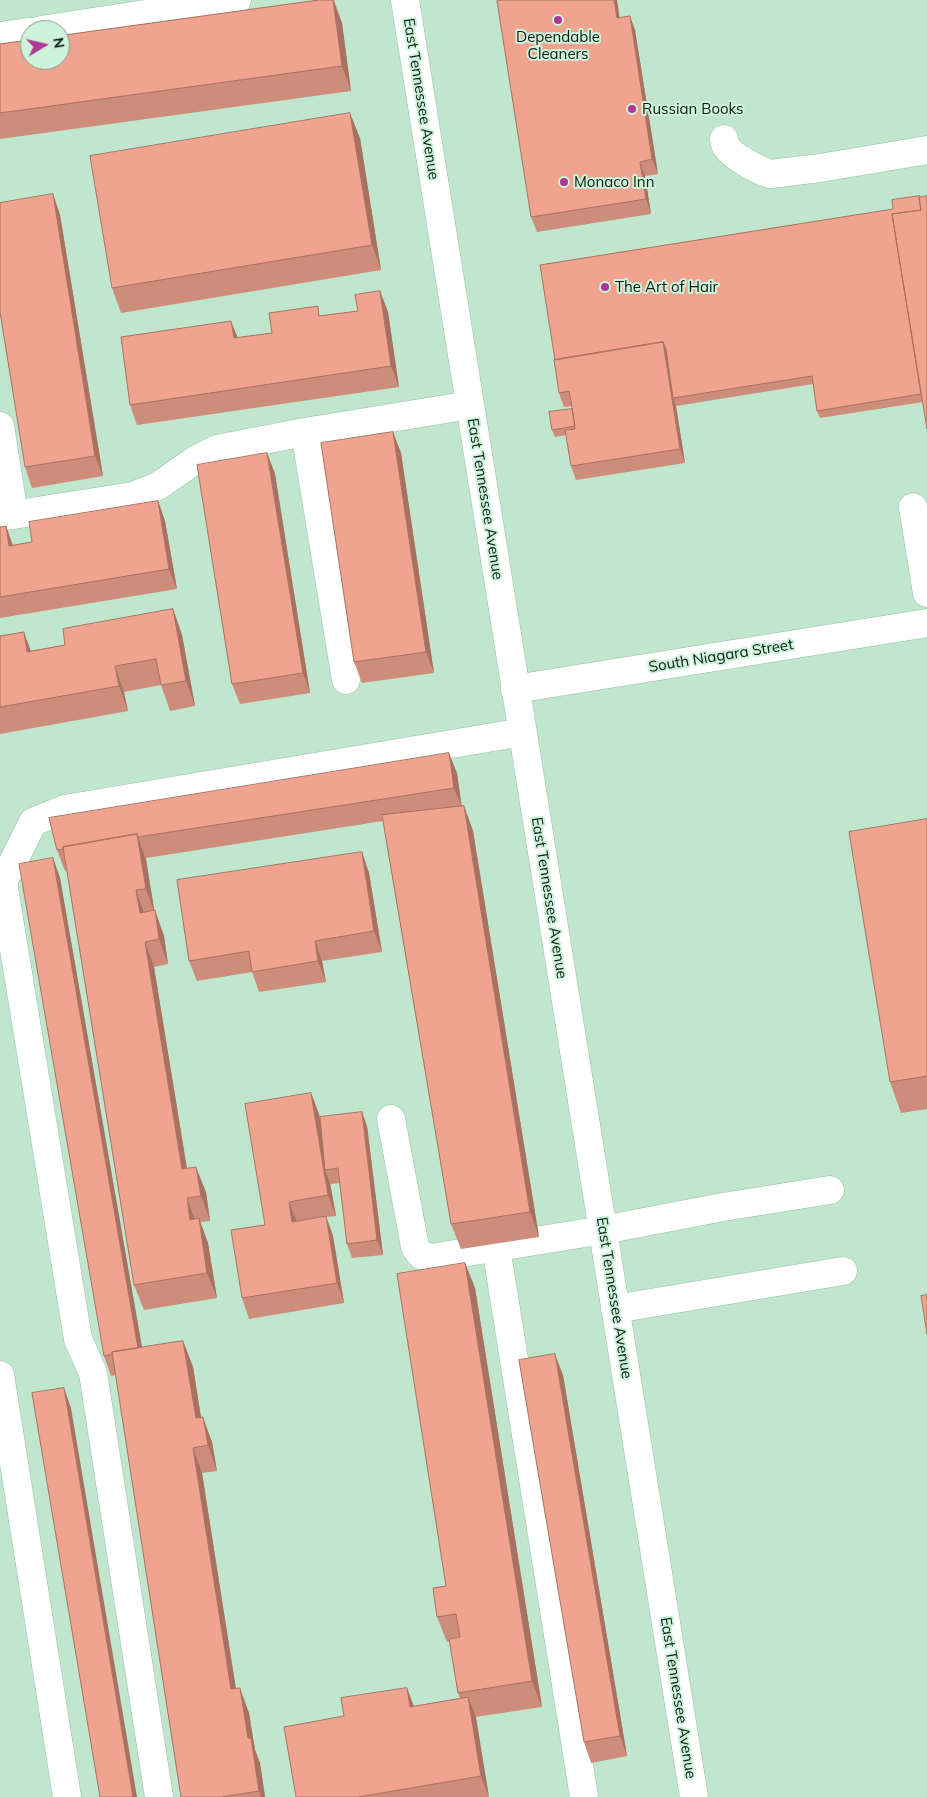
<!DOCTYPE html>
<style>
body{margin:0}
#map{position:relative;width:927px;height:1797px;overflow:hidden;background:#c0e6cd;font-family:Mulish,sans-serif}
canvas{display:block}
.north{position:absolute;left:20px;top:20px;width:50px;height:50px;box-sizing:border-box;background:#cdf3da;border:1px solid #809c8a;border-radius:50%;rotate:81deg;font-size:14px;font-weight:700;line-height:20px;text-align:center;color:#0c1a12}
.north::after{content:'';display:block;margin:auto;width:18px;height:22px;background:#ab3995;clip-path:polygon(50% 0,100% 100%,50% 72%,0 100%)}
</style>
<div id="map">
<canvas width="927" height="1797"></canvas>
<div class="north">N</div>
</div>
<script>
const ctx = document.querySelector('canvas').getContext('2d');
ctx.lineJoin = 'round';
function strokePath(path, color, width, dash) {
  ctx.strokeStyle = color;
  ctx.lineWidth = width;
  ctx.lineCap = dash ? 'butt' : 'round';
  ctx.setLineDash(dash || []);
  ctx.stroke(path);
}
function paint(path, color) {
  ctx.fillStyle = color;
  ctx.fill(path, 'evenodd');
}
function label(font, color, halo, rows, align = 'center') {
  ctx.font = font + ' Mulish,sans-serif';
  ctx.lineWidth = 4;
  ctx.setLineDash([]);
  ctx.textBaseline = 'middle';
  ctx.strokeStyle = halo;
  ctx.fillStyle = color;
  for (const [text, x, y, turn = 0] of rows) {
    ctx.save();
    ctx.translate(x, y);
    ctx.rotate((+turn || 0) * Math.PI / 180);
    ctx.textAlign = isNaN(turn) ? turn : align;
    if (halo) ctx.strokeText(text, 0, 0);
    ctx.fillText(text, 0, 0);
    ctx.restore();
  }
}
const minor = new Path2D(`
 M405,0L694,1797
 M41,30L237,0
 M0,36L30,32
 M724,139C724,140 725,145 726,146C731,156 760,171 770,174L820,168L927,150
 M0,426L14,515
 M305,432L346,680
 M913,507L927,593
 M0,517L133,496L158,486L194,461L217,449L305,432L470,405
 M515,689L927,623
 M391,1119L415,1247L421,1255L431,1258L603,1230L723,1207L830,1190
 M496,1247L584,1797
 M615,1309L843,1271
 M0,1375L67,1797
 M159,1797L93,1373L78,1339L3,882L33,822L65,809L523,732`);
const wall = new Path2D(`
 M319,0H334L342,23L351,91L0,139V44Z
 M620,17L635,30L658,174L645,176L651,214L537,232L531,217Z
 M360,138L381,270L121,313L112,288Z
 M53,194L60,215L103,476L32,488L25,467Z
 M893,209L923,402L820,418L817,411L813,384L676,406L685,463L576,480L571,466L566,435L555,437L552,430L572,409V406L564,407L559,393Z
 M380,291L388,312L399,387L137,425L130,405L237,338L272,333L321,316L358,311Z
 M393,432L401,453L434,673L362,683L354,662Z
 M267,453L275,474L310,693L240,704L232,684Z
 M158,501L165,521L177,589L0,618V527L6,526L13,545L32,542Z
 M173,609L182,635L195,706L170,711L161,685L124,692L128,711L0,734V636L31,651L65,645Z
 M457,773L461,806H464L473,831L539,1237L461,1249L451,1224L383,821L146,858L154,910L164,936L168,964L154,967L187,1168L206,1192L210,1221L200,1222L208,1243L217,1298L144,1310L134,1285L67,870L65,871L57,850Z
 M927,819V1109L901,1113L890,1082Z
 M362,852L369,873L382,952L322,961L326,982L259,992L252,972L197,981L189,961Z
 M53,858L60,878L142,1348L183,1341L193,1367L201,1417L212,1442L217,1471L202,1473L236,1689L249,1713L255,1750L260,1763L265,1797H181L116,1375L111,1376L104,1356Z
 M311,1093L319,1114L320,1122L367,1126L383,1255L352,1258L347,1244L340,1183L331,1184L330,1183L336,1216L326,1217L333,1236L344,1303L249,1319L242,1298L265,1225Z
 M465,1263L475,1288L542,1707L475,1717L489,1797H296L344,1716L407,1688L414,1706L460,1698L458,1693L450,1641L447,1642L437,1617L446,1586Z
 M563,1375L627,1756L591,1763L584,1742Z`);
const shadedWall = new Path2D(`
 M333,0L342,23L351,91L342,66Z
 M614,0H617L622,32L617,18Z
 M630,16L635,30L658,174L652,159Z
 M350,113L360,138L381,270L372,245Z
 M640,162L645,176L651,214L646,199Z
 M53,194L60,215L103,476L95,456Z
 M380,291L388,312L399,387L391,366Z
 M231,321L239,341L234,338Z
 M663,342L668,357L673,398L676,406L685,463L680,449Z
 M393,432L401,453L434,673L426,652Z
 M267,453L275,474L310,693L303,673Z
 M158,501L165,521L177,589L169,569Z
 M6,526L13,547L9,546Z
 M173,609L182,635L195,706L186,681Z
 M24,632L33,657L27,652Z
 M115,666L124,692L128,711L119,686Z
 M449,753L457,773L462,808L454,788Z
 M464,806L473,831L539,1237L530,1212Z
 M137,834L146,860L155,914L146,889Z
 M362,852L369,873L382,952L374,931Z
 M53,858L60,878L146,1370L138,1350Z
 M136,890L145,916L140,913Z
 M155,910L164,936L168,964L159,939Z
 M315,941L322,961L326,982L318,961Z
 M145,942L154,967L191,1194L182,1169Z
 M311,1093L319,1114L328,1170H325L330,1183L336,1216L328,1195Z
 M362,1112L367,1126L383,1255L377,1240Z
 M196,1167L206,1192L210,1221L201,1196Z
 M187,1198L196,1223L190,1220Z
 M289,1202L297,1222H292Z
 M326,1216L333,1236L344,1303L337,1283Z
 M199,1218L208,1243L217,1298L207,1273Z
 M465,1263L475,1288L542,1707L532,1681Z
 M183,1341L193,1367L205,1443L196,1418Z
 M555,1354L563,1375L627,1756L620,1736Z
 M64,1388L71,1408L137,1797H133Z
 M203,1417L212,1442L217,1471L208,1445Z
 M193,1448L202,1473L240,1715L231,1689Z
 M240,1688L249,1713L255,1750L260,1763L265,1797H261L259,1791L248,1738Z
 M407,1688L414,1708L410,1707Z
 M468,1697L476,1717L489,1797L481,1776Z`);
const building = new Path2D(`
 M319,0H333L342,66L0,113V44L30,40V60H60V36Z
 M505,0H614L617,18L630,16L652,159L640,162L646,199L531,217L497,1Z
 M350,113L372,245L112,288L90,156Z
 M53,194L95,456L25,467L0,312V203Z
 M920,196V197L919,198L921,210L892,214L921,394L817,411L812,376L673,398L666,349L663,342L555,360L540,265L893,209L892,200Z
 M927,196V429L892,214L921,210L919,198Z
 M380,291L391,366L130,405L121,337L231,321L234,338L272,333L269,313L318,306L319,316L358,311L355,295Z
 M663,342L680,449L571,466L565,430L575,429L571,401L569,391L559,393L554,360Z
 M572,409L575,426L552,430L549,412Z
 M393,432L426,652L354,662L321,443Z
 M267,453L303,673L232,684L197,465Z
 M158,501L169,569L0,597V527L6,526L9,546L32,542L29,522Z
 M173,609L186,681L161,685L156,659L115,666L119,686L0,707V636L24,632L27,652L65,645L63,629Z
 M449,753L454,788L138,837L137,834L63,847V849L57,850L49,818Z
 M464,806L530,1212L451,1224L382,815Z
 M927,819V1076L890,1082L849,832Z
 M137,834L146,889L136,890L140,913L155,910L159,939L145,942L182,1169L196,1167L201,1196L187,1198L190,1220L199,1218L207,1273L134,1285L63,847Z
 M362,852L374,931L315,941L318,961L252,972L249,951L189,961L177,880Z
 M53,858L138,1348L112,1352V1354L104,1356L19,864Z
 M311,1093L328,1195L289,1202L292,1222L326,1216L337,1283L242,1298L231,1230L265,1225L245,1104Z
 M362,1112L377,1240L347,1244L338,1168L325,1170L320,1117Z
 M465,1263L532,1681L458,1693L449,1639L460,1637L456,1614L437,1617L433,1588L446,1586L397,1274Z
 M927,1295V1334L921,1296Z
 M183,1341L196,1418L203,1417L208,1445L193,1448L231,1689L240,1688L248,1738H251L259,1791L221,1797H181L112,1352Z
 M555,1354L620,1736L584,1742L519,1360Z
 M64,1388L133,1797H100L32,1393Z
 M407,1688L410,1707L468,1697L481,1776L358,1797H296L284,1727L344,1716L341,1698Z`);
const markers = [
 [558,20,5,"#ab3995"],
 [632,109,5,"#ab3995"],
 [564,182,5,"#ab3995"],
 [605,287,5,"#ab3995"]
];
const poiNames = [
 ["Dependable",558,37,"center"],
 ["Cleaners",558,54,"center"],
 ["Russian Books",642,109],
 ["Monaco Inn",574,182],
 ["The Art of Hair",615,287]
];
const streetNames = [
 ["East Tennessee Avenue",421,99,81],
 ["East Tennessee Avenue",485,499,81],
 ["South Niagara Street",721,656,-9],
 ["East Tennessee Avenue",549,898,81],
 ["East Tennessee Avenue",614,1298,81],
 ["East Tennessee Avenue",678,1698,81]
];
strokePath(minor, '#9abfa7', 29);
strokePath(minor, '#fff', 28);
paint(wall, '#ce8c7a');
paint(shadedWall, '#a87263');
paint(building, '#f0a38e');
strokePath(building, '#a87263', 1);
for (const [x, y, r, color] of markers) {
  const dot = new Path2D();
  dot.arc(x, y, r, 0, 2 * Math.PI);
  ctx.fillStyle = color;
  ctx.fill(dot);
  strokePath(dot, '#cdf3da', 2);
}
label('15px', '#0c1a12', '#cdf3da', poiNames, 'left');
label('15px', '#0c1a12', '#cdf3da', streetNames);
</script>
